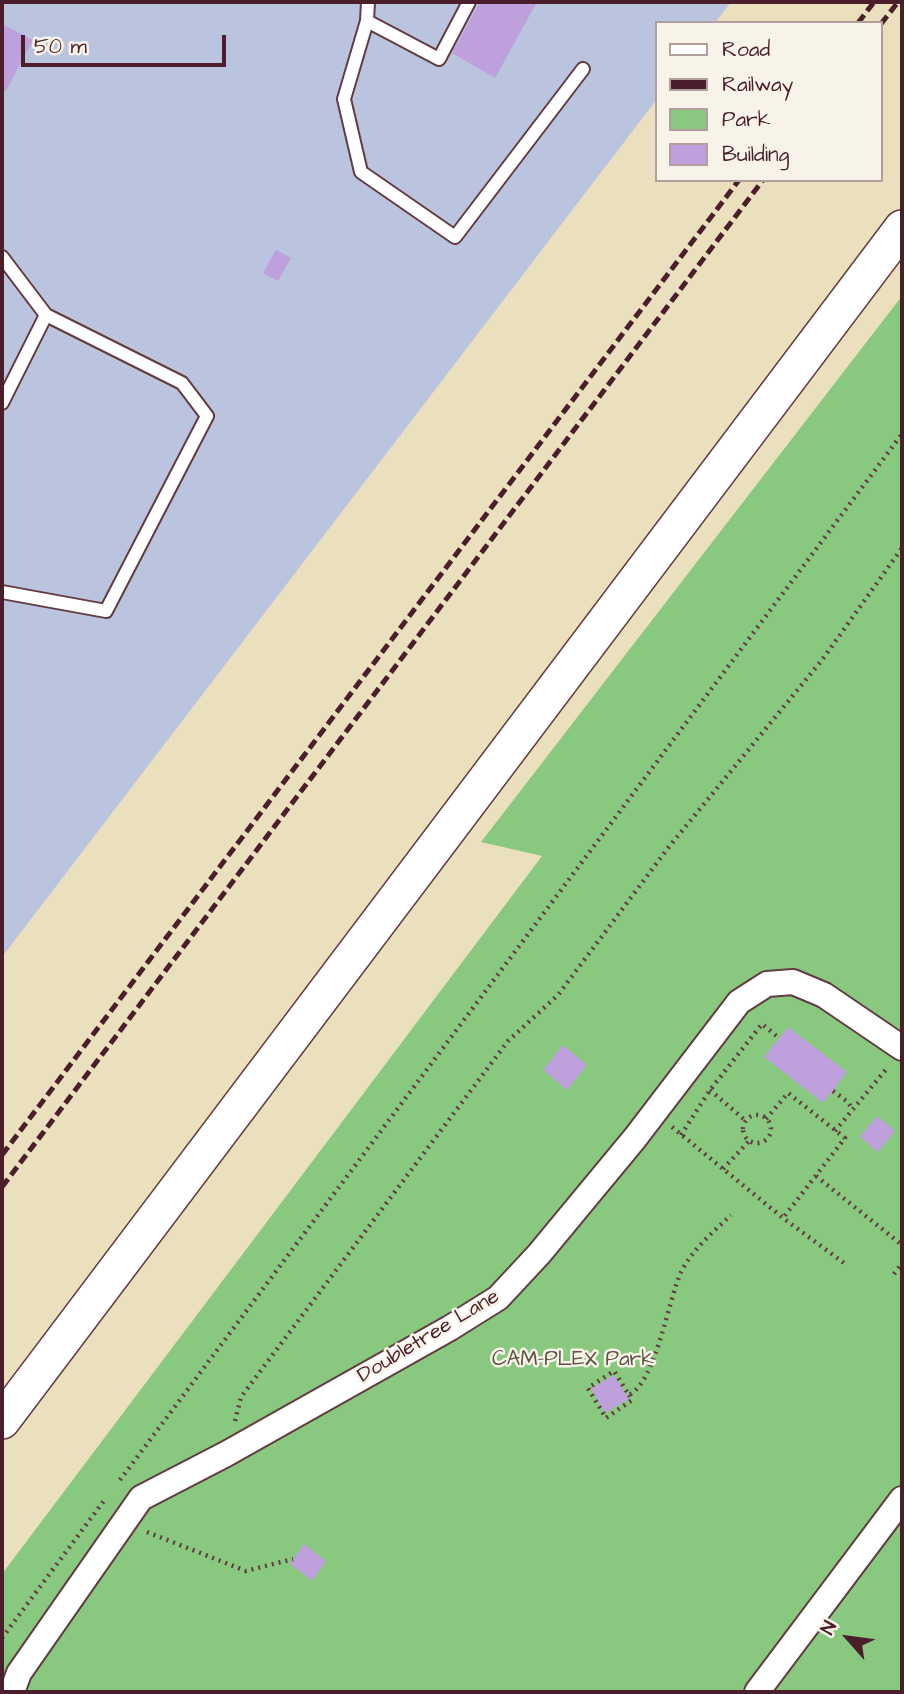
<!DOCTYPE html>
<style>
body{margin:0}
#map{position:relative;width:904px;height:1694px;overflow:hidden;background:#ebe0be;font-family:"Architects Daughter",sans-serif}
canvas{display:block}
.frame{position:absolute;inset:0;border:4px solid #4a1f2b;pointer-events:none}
.legend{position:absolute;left:655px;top:21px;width:228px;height:161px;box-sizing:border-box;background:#f7f3e8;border:2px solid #b29e9c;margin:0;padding:9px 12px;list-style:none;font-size:21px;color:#4a1f2b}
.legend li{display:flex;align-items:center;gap:14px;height:35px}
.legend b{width:35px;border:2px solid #b29e9c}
.north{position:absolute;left:813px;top:1603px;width:70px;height:70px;-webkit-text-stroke:5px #f7f3e8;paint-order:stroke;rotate:298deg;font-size:19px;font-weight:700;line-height:28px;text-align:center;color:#4a1f2b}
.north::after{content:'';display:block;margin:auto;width:24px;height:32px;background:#4a1f2b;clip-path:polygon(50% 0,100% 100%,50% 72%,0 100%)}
.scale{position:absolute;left:21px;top:35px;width:205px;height:32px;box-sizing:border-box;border:4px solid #4a1f2b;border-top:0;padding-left:9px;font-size:21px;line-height:24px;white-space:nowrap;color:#4a1f2b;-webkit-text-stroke:5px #f7f3e8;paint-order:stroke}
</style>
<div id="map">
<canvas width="904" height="1694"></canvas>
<div class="frame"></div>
<ul class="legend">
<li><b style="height:9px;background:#fff"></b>Road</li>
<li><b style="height:9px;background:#4a1f2b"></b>Railway</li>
<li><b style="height:19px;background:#89c87f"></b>Park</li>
<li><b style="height:19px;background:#bea0dc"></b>Building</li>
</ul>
<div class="north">N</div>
<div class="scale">50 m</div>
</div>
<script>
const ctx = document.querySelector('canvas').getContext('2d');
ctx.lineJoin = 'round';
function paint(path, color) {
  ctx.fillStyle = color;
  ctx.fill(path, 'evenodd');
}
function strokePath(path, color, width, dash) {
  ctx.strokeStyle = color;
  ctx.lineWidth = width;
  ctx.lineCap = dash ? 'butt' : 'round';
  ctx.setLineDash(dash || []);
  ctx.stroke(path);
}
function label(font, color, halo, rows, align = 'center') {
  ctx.font = font + ' "Architects Daughter",sans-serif';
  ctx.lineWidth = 5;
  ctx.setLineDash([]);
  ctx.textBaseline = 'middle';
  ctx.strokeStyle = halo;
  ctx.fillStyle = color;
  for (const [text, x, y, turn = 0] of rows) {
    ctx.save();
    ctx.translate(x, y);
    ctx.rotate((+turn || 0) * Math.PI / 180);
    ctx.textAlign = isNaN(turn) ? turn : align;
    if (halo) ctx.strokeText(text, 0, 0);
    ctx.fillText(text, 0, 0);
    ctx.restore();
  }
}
const industrial = new Path2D(`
 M2,2H731L715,23H657V99L2,957Z`);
const green = new Path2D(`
 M902,296V1692H2V1574L542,856L481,842Z`);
const building = new Path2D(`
 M480,2H537L495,78L452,53Z
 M2,24L33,40L6,91L2,89Z
 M276,250L291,258L278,281L263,273Z
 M788,1027L847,1072L823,1103L764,1057Z
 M563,1045L587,1065L567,1090L543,1070Z
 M877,1116L895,1131L878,1152L860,1137Z
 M614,1375L629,1399L605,1413L591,1389Z
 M304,1544L326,1561L312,1581L290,1564Z`);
const path = new Path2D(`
 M710,1090L746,1121
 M833,1091L848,1102L852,1109
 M743 1129a14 14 0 1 1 28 0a14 14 0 1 1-28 0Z
 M766,1119L788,1093L845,1138L783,1218
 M672,1127L783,1218L844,1263
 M835,1131L888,1067
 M681,1135L710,1090L762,1024L779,1038
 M723,1169L749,1141
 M816,1176L902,1245
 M894,1274L902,1263
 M629,1395L632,1400L606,1418L588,1388L614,1371L629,1395C656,1381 668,1301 681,1272C693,1249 712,1233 731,1215
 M235,1421L241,1397L508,1041L558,995L668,848L822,660L902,548
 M120,1480L902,434
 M147,1532L246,1571L293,1559
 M2,1638L106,1498`);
const service = new Path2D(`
 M368,2L367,21L344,99L361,172L455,237L583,69
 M367,21L439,59L469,2
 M2,257L46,315
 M2,403L46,315L182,383L207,416L106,611L2,592`);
const minor = new Path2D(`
 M12,1692L19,1673L141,1498L226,1454L450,1328L498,1298L539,1254L635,1138L739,1002L767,984L793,982L824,995L902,1048
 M757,1692L902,1499`);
const secondary = new Path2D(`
 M2,1421L902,228`);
const rail = new Path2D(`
 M858,23L874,2
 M881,24L898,2
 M2,1155L739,180
 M2,1187L763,180`);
const streetNames = [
 ["Doubletree Lane",429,1337,-31]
];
const parkNames = [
 ["CAM-PLEX Park",573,1361]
];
paint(industrial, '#bac4de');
paint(green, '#89c87f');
paint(building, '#bea0dc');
strokePath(service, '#623c41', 16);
strokePath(minor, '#623c41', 28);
strokePath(secondary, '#623c41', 38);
strokePath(path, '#623c41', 4.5, [2, 5]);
strokePath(service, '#fff', 12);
strokePath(minor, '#fff', 24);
strokePath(secondary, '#fff', 35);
strokePath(rail, '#4a1f2b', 5, [10, 5]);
label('21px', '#4a1f2b', '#f7f3e8', streetNames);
label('21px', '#5d5244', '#f7f3e8', parkNames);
</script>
